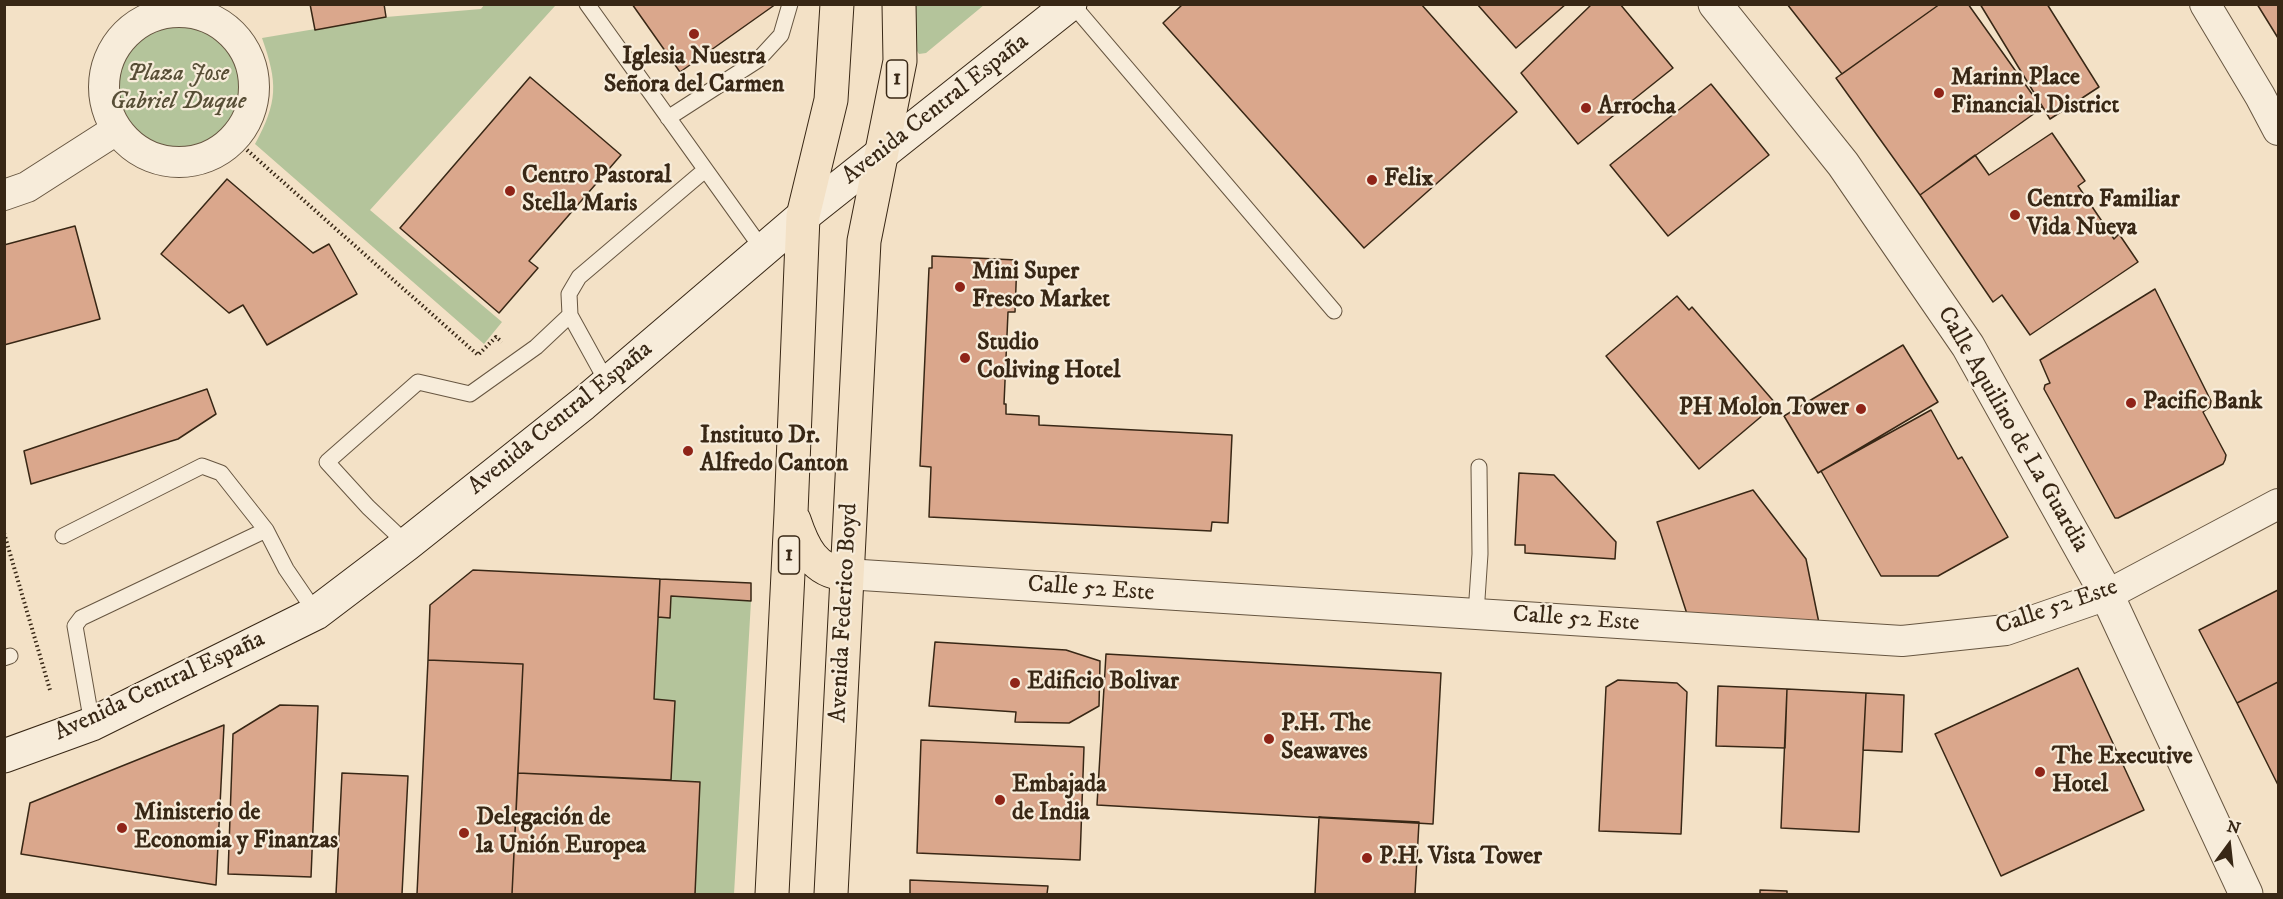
<!DOCTYPE html>
<meta charset="utf-8">
<style>
body{margin:0}
#map{position:relative;width:2283px;height:899px;overflow:hidden;background:#f3e1c6;font-family:"IM FELL DW Pica",serif}
canvas{display:block}
.frame{position:absolute;inset:0;border:6px solid #382715;pointer-events:none}
.north{position:absolute;left:2199px;top:815px;width:60px;height:60px;-webkit-text-stroke:4px #f7ecda;paint-order:stroke;rotate:15deg;font-size:16px;font-weight:700;line-height:24px;text-align:center;color:#382715}
.north::after{content:'';display:block;margin:auto;width:21px;height:27px;background:#382715;clip-path:polygon(50% 0,100% 100%,50% 72%,0 100%)}
</style>
<div id="map">
<canvas width="2283" height="899"></canvas>
<div class="frame"></div>
<div class="north">N</div>
</div>
<script>
const ctx = document.querySelector('canvas').getContext('2d');
ctx.lineJoin = 'round';
function paint(path, color) {
  ctx.fillStyle = color;
  ctx.fill(path, 'evenodd');
}
function strokePath(path, color, width, dash) {
  ctx.strokeStyle = color;
  ctx.lineWidth = width;
  ctx.lineCap = dash ? 'butt' : 'round';
  ctx.setLineDash(dash || []);
  ctx.stroke(path);
}
function label(font, color, halo, rows, align = 'center') {
  ctx.font = font + ' "IM FELL DW Pica",serif';
  ctx.lineWidth = 4.5;
  ctx.setLineDash([]);
  ctx.textBaseline = 'middle';
  ctx.strokeStyle = halo;
  ctx.fillStyle = color;
  for (const [text, x, y, turn = 0] of rows) {
    ctx.save();
    ctx.translate(x, y);
    ctx.rotate((+turn || 0) * Math.PI / 180);
    ctx.textAlign = isNaN(turn) ? turn : align;
    if (halo) ctx.strokeText(text, 0, 0);
    ctx.fillText(text, 0, 0);
    ctx.restore();
  }
}
const green = new Path2D(`
 M553,4L555,6L370,210L502,322L484,344L255,144C278,102 278,83 262,38L386,17L481,9L484,5Z
 M916,5H984L926,53L919,54L915,48Z
 M115 89a63 63 0 1 1 126 0a63 63 0 1 1-126 0Z
 M671,596L751,601L734,894H695L700,782L671,780L675,701L654,699L658,617L670,618Z`);
const building = new Path2D(`
 M310,4H384L386,17L315,30Z
 M632,4H776L680,72Z
 M1183,4H1421L1517,112L1364,248L1163,23Z
 M1477,4H1566L1516,48Z
 M1592,4H1620L1673,68L1578,144L1521,73Z
 M1787,4H1940L1842,74Z
 M1940,4H1968L2042,108L1920,195L1836,78Z
 M1980,4H2047L2099,87L2050,119Z
 M2257,4H2278V38Z
 M530,77L621,155L529,261L538,268L499,313L400,228Z
 M1711,84L1769,155L1668,236L1610,165Z
 M2052,133L2085,181L2078,186L2114,239L2119,234L2138,262L2030,335L2002,295L1993,302L1920,195L1975,155L1989,175Z
 M227,179L313,253L329,244L357,294L267,345L243,305L229,313L161,254Z
 M75,226L100,319L4,345V245Z
 M932,256L1017,260L1015,312H1008L1004,404H1006V414L1039,416V425L1232,435L1228,523L1212,522L1211,531L929,517L931,467L920,466L929,268H932Z
 M2155,289L2211,401L2210,407L2203,412L2226,455L2225,460L2223,464L2118,518H2115L2044,389L2045,385L2050,383L2040,360Z
 M1677,296L1689,310L1692,307L1776,404L1699,469L1606,356Z
 M1903,345L1938,402L1818,473L1784,416Z
 M207,389L216,414L178,439L31,484L24,451Z
 M1931,410L1958,459L1962,457L2008,537L1938,576H1881L1821,471Z
 M1519,473L1554,475L1616,542L1615,559L1525,553V545H1515Z
 M1753,490L1806,559L1819,623L1688,617L1657,522Z
 M473,570L660,579L654,699L675,701L671,780L518,773L523,664L428,660L430,605Z
 M660,579L751,583V601L671,596L670,618L658,617Z
 M2278,590V682L2237,703L2199,630Z
 M935,642L1066,650L1100,661L1099,706L1069,723L1015,722L1016,712L929,706Z
 M1106,654L1441,673L1433,824L1097,805Z
 M428,660L523,664L512,894H417Z
 M2078,668L2144,810L2001,876L1935,734Z
 M1618,680L1677,683L1687,692L1681,834L1599,831L1606,687Z
 M2278,682V785L2237,703Z
 M1718,686L1787,689L1785,748L1716,746Z
 M1787,689L1866,693L1859,832L1781,828Z
 M1866,693L1904,695L1902,752L1863,750Z
 M280,705L318,706L311,877L228,874L233,734Z
 M224,725L216,885L21,854L30,803Z
 M921,740L1084,747L1080,860L917,853Z
 M342,773L408,776L402,894H336Z
 M518,773L700,782L695,894H512Z
 M1319,817L1419,822L1415,894H1315Z
 M910,880L1048,886L1047,894H910Z
 M1760,890L1787,891V894H1760Z`);
const path = new Path2D(`
 M247,150L478,355L496,337L502,342
 M4,533L50,690`);
const service = new Path2D(`
 M587,4L763,250
 M1072,4L1334,311
 M668,118L758,60L781,35L790,4
 M608,384L570,315L569,294L579,277L705,170
 M63,536L202,466L221,473L266,530L286,569L316,613
 M407,544L368,507L327,462L418,382L470,394L536,347L570,315
 M1476,614L1480,554L1479,467
 M4,658L10,656
 M92,724L75,626L81,618L266,530`);
const minor = new Path2D(`
 M2205,4L2260,96L2278,130
 M104 87a75 75 0 1 1 150 0a75 75 0 1 1-150 0Z
 M4,195L27,187L116,130
 M846,574L1902,641L2006,630L2107,595L2278,504`);
const tertiary = new Path2D(`
 M1715,4L1843,164L1968,346L2107,595L2246,894`);
const secondary = new Path2D(`
 M4,756L92,724L316,613L407,544L583,404L803,216L1070,4`);
const primary = new Path2D(`
 M794,520C803,547 814,572 846,574
 M772,894L791,513L803,216L831,100L837,4
 M831,894L864,241L900,61L899,4`);
const markers = [
 [694,34,6,"#8f2418"],
 [1939,93,6,"#8f2418"],
 [1586,108,6,"#8f2418"],
 [1372,180,6,"#8f2418"],
 [510,191,6,"#8f2418"],
 [2015,215,6,"#8f2418"],
 [960,287,6,"#8f2418"],
 [965,358,6,"#8f2418"],
 [2131,403,6,"#8f2418"],
 [1861,409,6,"#8f2418"],
 [688,451,6,"#8f2418"],
 [1015,683,6,"#8f2418"],
 [1269,739,6,"#8f2418"],
 [2040,772,6,"#8f2418"],
 [1000,800,6,"#8f2418"],
 [122,828,6,"#8f2418"],
 [464,833,6,"#8f2418"],
 [1367,858,6,"#8f2418"]
];
const shields = [
 [897,79,21],
 [789,555,21]
];
const shieldNames = [
 ["1",897,79],
 ["1",789,555]
];
const poiNames = [
 ["Iglesia Nuestra",694,58,"center"],
 ["Señora del Carmen",694,86,"center"],
 ["Marinn Place",1951,79],
 ["Financial District",1951,107],
 ["Arrocha",1598,108],
 ["Centro Pastoral",522,177],
 ["Stella Maris",522,205],
 ["Felix",1384,180],
 ["Centro Familiar",2027,201],
 ["Vida Nueva",2027,229],
 ["Mini Super",972,273],
 ["Fresco Market",972,301],
 ["Studio",977,344],
 ["Coliving Hotel",977,372],
 ["Pacific Bank",2143,403],
 ["PH Molon Tower",1849,409,"right"],
 ["Instituto Dr.",700,437],
 ["Alfredo Canton",700,465],
 ["Edificio Bolivar",1027,683],
 ["P.H. The",1281,725],
 ["Seawaves",1281,753],
 ["The Executive",2052,758],
 ["Hotel",2052,786],
 ["Embajada",1012,786],
 ["de India",1012,814],
 ["Ministerio de",134,814],
 ["Economia y Finanzas",134,842],
 ["Delegación de",476,819],
 ["la Unión Europea",476,847],
 ["P.H. Vista Tower",1379,858]
];
const parkNames = [
 ["Plaza Jose",178,75],
 ["Gabriel Duque",178,103]
];
const streetNames = [
 ["Avenida Central España",936,110,-38],
 ["Avenida Central España",561,419,-39],
 ["Calle Aquilino de La Guardia",2012,430,60],
 ["Calle 52 Este",1091,590,4],
 ["Calle 52 Este",2057,608,-19],
 ["Avenida Federico Boyd",845,613,-87],
 ["Calle 52 Este",1576,620,4],
 ["Avenida Central España",160,687,-25]
];
paint(green, '#b4c49b');
paint(building, '#daa78c');
strokePath(building, '#382715', 1.5);
strokePath(service, '#675641', 17);
strokePath(minor, '#675641', 32);
strokePath(tertiary, '#675641', 35);
strokePath(secondary, '#382715', 35);
strokePath(primary, '#382715', 35);
strokePath(path, '#382715', 4, [1.5, 3]);
strokePath(service, '#f7ecda', 15);
strokePath(minor, '#f7ecda', 30);
strokePath(tertiary, '#f7ecda', 33);
strokePath(secondary, '#f7ecda', 33);
strokePath(primary, '#f3e1c6', 33);
for (const [x, y, r, color] of markers) {
  const dot = new Path2D();
  dot.arc(x, y, r, 0, 2 * Math.PI);
  ctx.fillStyle = color;
  ctx.fill(dot);
  strokePath(dot, '#f7ecda', 2);
}
for (const [x, y, w] of shields) {
  const box = new Path2D();
  box.roundRect(x - w / 2, y - 19, w, 38, 4.5);
  ctx.fillStyle = '#f7ecda';
  ctx.fill(box);
  strokePath(box, '#382715', 1.5);
}
label('bold 22px', '#382715', null, shieldNames);
label('bold 24px', '#382715', '#f7ecda', poiNames, 'left');
label('italic 24px', '#574e36', '#f7ecda', parkNames);
label('24px', '#382715', '#f7ecda', streetNames);
</script>
